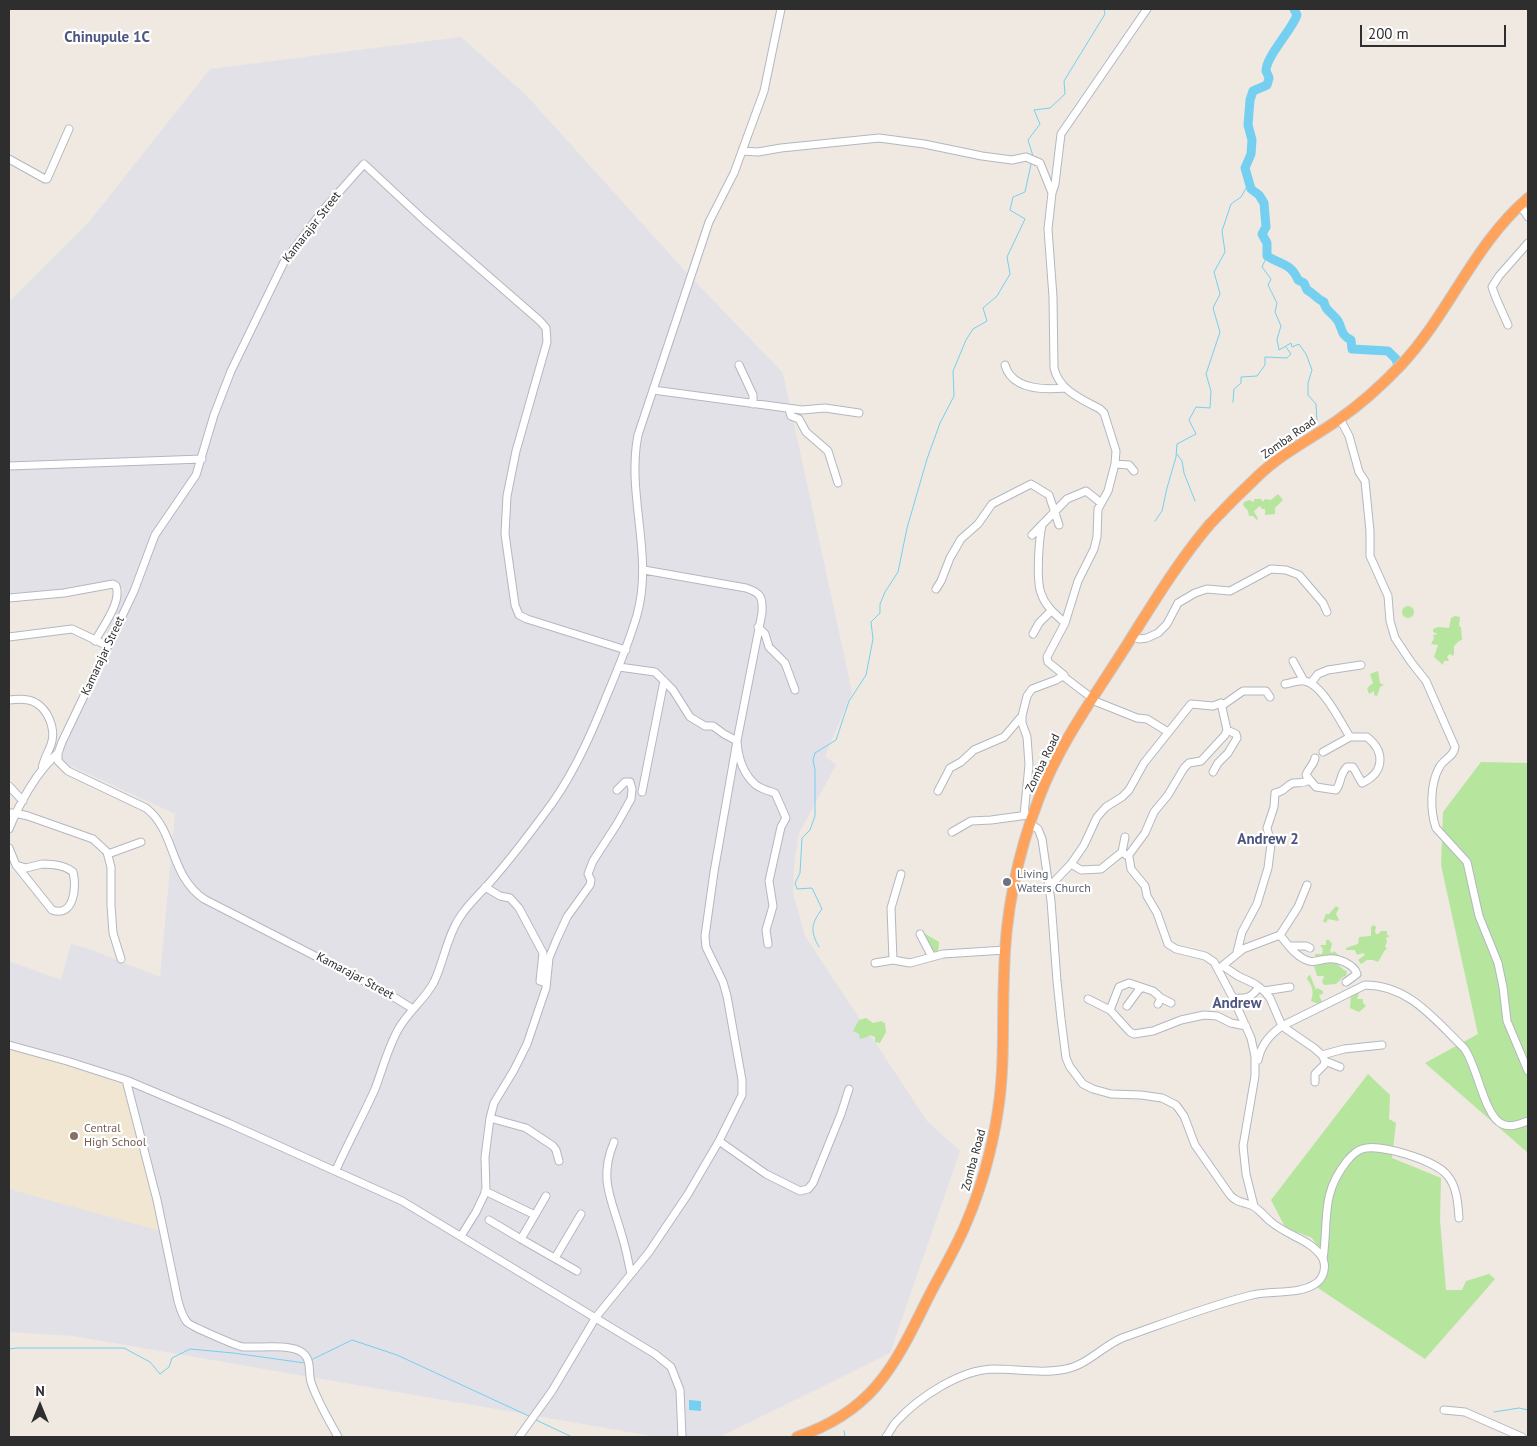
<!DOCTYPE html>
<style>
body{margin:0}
#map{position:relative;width:1537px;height:1446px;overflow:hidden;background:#efe9e1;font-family:"PT Sans",sans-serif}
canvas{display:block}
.frame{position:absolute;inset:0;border:10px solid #2e2e2e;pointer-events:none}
.north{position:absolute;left:15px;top:1381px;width:50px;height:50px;-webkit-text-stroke:4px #fff;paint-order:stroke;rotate:0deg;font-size:14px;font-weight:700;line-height:20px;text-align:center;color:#2e2e2e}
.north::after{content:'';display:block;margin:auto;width:18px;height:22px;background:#2e2e2e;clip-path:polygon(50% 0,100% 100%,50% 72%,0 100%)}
.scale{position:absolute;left:1360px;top:25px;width:146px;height:22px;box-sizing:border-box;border:2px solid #2e2e2e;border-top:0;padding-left:6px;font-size:15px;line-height:18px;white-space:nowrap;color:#2e2e2e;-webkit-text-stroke:4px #fff;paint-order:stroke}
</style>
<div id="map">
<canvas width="1537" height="1446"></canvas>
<div class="frame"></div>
<div class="north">N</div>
<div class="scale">200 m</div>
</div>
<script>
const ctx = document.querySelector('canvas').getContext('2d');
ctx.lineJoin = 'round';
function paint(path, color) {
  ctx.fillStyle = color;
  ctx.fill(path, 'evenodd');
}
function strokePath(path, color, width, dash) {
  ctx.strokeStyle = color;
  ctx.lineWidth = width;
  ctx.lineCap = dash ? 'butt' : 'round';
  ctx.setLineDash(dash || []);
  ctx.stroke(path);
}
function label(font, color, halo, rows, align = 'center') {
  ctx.font = font + ' "PT Sans",sans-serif';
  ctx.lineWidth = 4.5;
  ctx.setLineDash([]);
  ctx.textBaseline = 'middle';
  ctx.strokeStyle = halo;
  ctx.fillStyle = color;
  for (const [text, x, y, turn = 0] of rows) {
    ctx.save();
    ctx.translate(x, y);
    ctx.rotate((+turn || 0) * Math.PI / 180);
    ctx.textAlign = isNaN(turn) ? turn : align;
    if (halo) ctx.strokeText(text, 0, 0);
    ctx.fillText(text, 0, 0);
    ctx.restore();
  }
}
const industrial = new Path2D(`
 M461,37L526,95L686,272L783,373L852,692L825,756L836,765L799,833L794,865L793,893L805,936L927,1121L960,1151L890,1353L720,1437H658L73,1336L9,1332V961L61,980L71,944L89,949L160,977L175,814L58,760L124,588L9,593V302L89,222L210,69Z`);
const education = new Path2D(`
 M9,1047L125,1083L164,1232L9,1189Z`);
const green = new Path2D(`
 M1278,494L1283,500L1275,508V514L1265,515V509H1262L1260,506L1254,511L1258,519L1257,520L1253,516H1249L1248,511L1243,505L1244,502L1249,500L1254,502V499H1261L1263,502L1265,499L1271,500Z
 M1402 612a6 6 0 1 1 12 0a6 6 0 1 1-12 0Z
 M1455,616L1460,617L1459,626L1461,627L1462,640L1459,641L1454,646V654L1453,656L1450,654L1447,656L1449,661H1444L1443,665L1434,657L1438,645L1431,644L1434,638L1433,635L1438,634L1433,632V629L1438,627L1449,628L1451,618Z
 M1378,671L1380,683L1384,685L1380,687L1377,696L1374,695V691L1369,694L1367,688L1373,683L1370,674Z
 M1481,762L1528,763V1153L1425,1063L1478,1034L1441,865L1443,812Z
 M1336,906L1339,908L1336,914L1339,920L1338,921L1328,919L1326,923L1323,921L1326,914H1329Z
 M1374,925L1376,927L1375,931L1376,934H1378L1381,931H1387V935L1390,936L1386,938L1387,942L1385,946L1387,949L1385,950L1378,962L1373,960H1367L1361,964L1358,960L1365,955L1363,953L1357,955L1355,950H1346V948L1358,944L1359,937L1371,936V927Z
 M922,932L939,942L938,953L933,952Z
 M1326,940H1329L1332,944L1330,951L1332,953L1334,951L1342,958L1313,959L1315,957V954H1322L1323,949L1320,945H1326Z
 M1334,961L1344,970L1347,971L1346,976L1343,977L1336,984L1324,985L1322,982L1324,976H1317L1314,966Z
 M1310,975L1316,990L1317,988L1323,991V994L1319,995L1322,1002L1319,1004L1311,1001C1314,993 1313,986 1307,979L1308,976Z
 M1355,992L1359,993L1357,999H1363V1003L1366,1006L1359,1012L1350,1008L1351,994Z
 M866,1018L873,1023L881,1021L885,1023L886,1032L880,1043L875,1042V1037L870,1035L867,1037L860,1039L859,1034L853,1031L859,1020Z
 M1368,1074L1390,1095L1389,1119L1396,1123L1392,1158L1441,1178L1440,1220L1446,1290H1462L1466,1281L1489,1274L1495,1279L1425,1359L1318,1288L1326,1258L1312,1238L1285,1227L1271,1200Z`);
const water = new Path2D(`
 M689,1400L701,1401V1411L689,1410Z`);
const stream = new Path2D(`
 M1033,156L1028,140L1040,124L1034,110L1050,108L1065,94L1064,81L1105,14L1104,9
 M1267,256L1262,267L1271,279L1268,285L1277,303L1275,312L1281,326L1277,339L1279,350L1291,343L1292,347L1299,344L1306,354L1312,370L1308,383V395L1316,404L1317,421
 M1233,402L1234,389L1241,383V377L1257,376L1265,365V357L1287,358L1291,354L1286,347
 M1177,454L1182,461L1184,473L1195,501
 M1155,521L1162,511L1167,488L1176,457L1177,444L1196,434L1189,420L1196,407L1210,408L1211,391L1206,374L1220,332L1213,308L1220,294L1214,272L1225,252L1222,231L1231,204L1241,197L1249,183
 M819,947C810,931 811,924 822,909L812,888L797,889L795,883L800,873L802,838L810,830L815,816V770L813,760L815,753L836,740L849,701L866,675L873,639L871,622L880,613V604L885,592L898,572L907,528L927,459L940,423L954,396L953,371L966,340L973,329L987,321L983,308L997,296L1010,274L1007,257L1025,219L1010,210L1013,197L1025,192L1031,164
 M9,1349L17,1348H124L150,1362L160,1374L169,1367L172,1358L190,1349L233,1353L305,1363
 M311,1360L352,1340L397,1355L531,1417
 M1494,1412L1519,1408L1528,1410
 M534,1419L572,1437
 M844,1431L845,1437`);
const river = new Path2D(`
 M1294,9L1297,15C1292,30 1266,56 1266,71C1266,71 1269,77 1269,78L1267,85L1253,91L1250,100L1248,125L1252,140L1251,154L1245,168L1251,189L1259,195L1264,203L1266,227L1262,234L1267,243V256C1281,265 1291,263 1298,280L1304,283L1307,290C1314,293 1316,299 1324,302C1325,311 1333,313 1338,321C1343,330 1340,334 1351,340L1352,349L1388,351L1396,359L1397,363`);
const minor = new Path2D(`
 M742,151L758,152L781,148L879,138L924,144L982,156L1012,160L1026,157L1040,163L1052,193L1048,229L1053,297L1054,368C1059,390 1081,399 1100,409L1104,413L1116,451L1115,464L1108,491L1098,509L1097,537L1094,549L1078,581L1065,623L1047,657L1048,662L1064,675L1056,680L1032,689L1027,696L1022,716V723L1027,737L1029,765L1024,815
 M9,159L45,179H47L69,129
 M1052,193L1055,184L1061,134L1147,9
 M1520,205L1528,217
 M1508,325L1496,298L1492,287L1499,276L1528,243
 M739,365L753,395V404
 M1005,365C1012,390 1044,390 1065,388
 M653,390L802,410L825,408L859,413
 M789,409L791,416L799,419L806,432L828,451L838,483
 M1340,419L1349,436L1359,472L1365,481L1370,531V556L1388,596L1390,621L1395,638L1411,662L1426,681L1455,747C1454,757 1443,759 1439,768C1430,784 1430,811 1436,828L1467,862L1479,916L1498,963L1503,987L1507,1021L1528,1071
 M1115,464L1129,465L1134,471
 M9,466L202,459
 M1042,525C1039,539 1036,580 1041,593C1045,606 1055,614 1065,623
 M1032,535L1067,499L1086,491L1101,503
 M936,589L941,581L950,558L961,539L978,524L992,504L1031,484L1049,495L1059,525
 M9,598L64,593L113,584L116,586C122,602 103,626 95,641
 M758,627L765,634L769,647L785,663L795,690
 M1033,634L1039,623L1051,611
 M1133,636L1139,639L1147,638L1158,633L1167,624L1178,603L1195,593L1207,589L1230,591L1271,569L1286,570L1299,575L1323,603L1327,612
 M9,637L72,629L108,646
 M1293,661L1304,681
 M619,667L655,672L673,690L690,717L705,726H713L724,734L737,741C738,757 743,774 756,785C761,789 769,791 775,793L786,818L781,827L769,881L773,906L766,930L768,944
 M1063,676L1097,702L1137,718L1147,719L1168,732
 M1311,683L1318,674L1328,670L1361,665
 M1285,684C1291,683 1299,680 1304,681C1322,683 1341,723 1350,737
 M9,700C17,699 28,698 36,703C48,710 55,728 52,741C50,751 42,760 42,770
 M1213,772L1218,763L1228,753L1237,738L1236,734L1227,730
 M1310,780L1306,775C1308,768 1314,765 1315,758
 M9,786L23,801
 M938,791L950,768L961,762L974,750L1004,737L1022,716
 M642,792L664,681
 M9,813H15L28,816L93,839L107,852L111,867V905L113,933L121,959
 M9,829C19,804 37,771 58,753
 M952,832L971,821L991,820L1028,815
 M9,848L16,865
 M1122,852L1129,857L1131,869L1145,886L1147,896L1157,913L1168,944L1176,949L1205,956L1214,962L1233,998L1251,1038L1255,1056V1076L1243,1146L1246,1174L1254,1206
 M108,854L141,842
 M1128,856L1145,833L1154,812L1168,795L1184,768L1189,763L1201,761L1225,735L1227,730L1221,703
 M42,864C53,864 65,865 73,872C77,887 74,918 52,910L16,865L26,868Z
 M1071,864L1081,870L1101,869L1122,852L1125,837
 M901,874L891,908L893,960L910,963L943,954L1005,950
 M485,887L500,896L510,898L519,908L543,953L540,981L546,983
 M1049,887L1071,864L1084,845L1097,817L1106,807L1122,797L1129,790L1144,763L1191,704L1213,706L1221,703L1223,705L1243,691H1266L1270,697
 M920,934L932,957
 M1280,935C1288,945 1296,957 1309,961C1314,963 1322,959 1328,959C1338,958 1354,964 1357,974L1346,982
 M1289,946H1306L1310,948
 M1237,952L1242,932L1257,904L1268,868L1271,844L1267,828L1274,807L1275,793C1285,792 1285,786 1293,783C1300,782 1302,784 1310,780L1316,787L1336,790C1342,782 1339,775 1347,767H1353L1362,783C1384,773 1386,752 1367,737H1350L1323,752
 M875,963L893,960
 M1223,966L1238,976L1255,984L1264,991L1270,998L1282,1026L1314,1048L1322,1055L1325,1061L1340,1067
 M1221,967L1243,949L1280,935L1298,907L1307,885
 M1264,991L1290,987
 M1161,998L1171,1003
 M1233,998C1247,999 1251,998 1259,987
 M1088,999L1110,1010L1130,1032L1134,1034L1153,1031L1181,1020L1204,1015L1217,1016L1231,1023L1246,1026
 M1127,1006L1141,987L1153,991L1161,998L1158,1004
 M413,1009L389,994L204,899C169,875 176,831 146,808L68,771L58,761V753L62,742L134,591L155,535L196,475L214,415L231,371L284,262L324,209L364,164L424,220L540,321L546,328L547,342L516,451L507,496L505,534L515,605L519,615L527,619L626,650
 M1110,1010L1119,987L1129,983L1141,987
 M9,1045L67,1061L126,1080L228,1123L402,1201L655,1354L671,1367L680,1390L682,1437
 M1322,1055L1344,1049L1382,1045
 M1258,1060C1261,1045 1269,1035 1282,1026L1365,985C1409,985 1435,1020 1464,1048C1477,1064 1484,1116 1502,1124C1510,1128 1520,1124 1528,1121
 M126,1080L157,1200L178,1301C180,1308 182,1316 187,1322C190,1326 237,1346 243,1347C258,1348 290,1343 303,1353C312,1361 308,1372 311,1382C317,1401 329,1420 338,1437
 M1315,1082V1074L1324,1065L1325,1061
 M490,1118L526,1128L553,1146L556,1150L559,1161
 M719,1141L766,1174L800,1191L808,1189L813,1183L841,1114L849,1089
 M614,1142C598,1180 612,1199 622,1236C626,1248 628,1261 631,1274
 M336,1170C348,1143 363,1116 375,1089C383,1068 388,1047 399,1028C409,1011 425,999 434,982C444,961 447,936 460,917C469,903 482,892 492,880C514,855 534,828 553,802C576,769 592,732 607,695C618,669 629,642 637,615C654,555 626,494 638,435L709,222L734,173L764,91L781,9
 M485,1191L535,1215L521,1239L577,1271
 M535,1215L546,1196
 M489,1220L521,1239
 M461,1236L476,1212L486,1191L485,1157L490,1118L494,1103L514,1070L527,1044L546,988L549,958L556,941L567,917L590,885L591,880L588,874L593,861L617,824L631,799L632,789L630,782H625L617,790
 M555,1258L581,1214
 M1323,1259C1329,1219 1320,1195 1347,1161C1351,1156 1356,1151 1362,1149C1379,1143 1435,1160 1447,1175C1457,1186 1458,1204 1459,1218
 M1444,1410L1465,1412L1522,1437
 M519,1437L552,1391L596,1317L649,1252L688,1194L719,1141L742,1095V1080L727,996L723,982L706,947L705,936L714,872L737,741L762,613C763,597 761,593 746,588L644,570
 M886,1437C890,1432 892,1426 897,1421C919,1397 960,1370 993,1369C1017,1369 1042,1374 1066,1369C1087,1365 1103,1346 1122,1338C1165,1323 1208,1306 1252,1295C1272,1290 1298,1295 1315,1284C1324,1279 1327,1266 1322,1257C1310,1239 1287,1236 1270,1221C1265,1217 1259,1209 1253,1206C1244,1202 1237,1203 1230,1195L1195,1145L1184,1116L1176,1105L1162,1098L1141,1095L1111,1094L1093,1089L1083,1084L1070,1067L1066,1058L1061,1019L1057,981L1051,901L1042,839L1038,829L1029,823`);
const highway = new Path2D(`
 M797,1437C870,1412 892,1371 924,1306C937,1279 953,1254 965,1226C981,1189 992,1150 998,1110C1005,1066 1002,1020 1004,975C1005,914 1017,855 1039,798C1061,739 1100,689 1133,635C1157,597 1181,558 1210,524C1225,508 1242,491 1258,476C1282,453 1311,439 1338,420C1361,404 1382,385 1401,365C1449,314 1474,244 1528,198`);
const markers = [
 [1007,882,5,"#6b7280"],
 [74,1136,5,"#8d6e63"]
];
const streetNames = [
 ["Kamarajar Street",312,227,-52],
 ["Zomba Road",1289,438,-35],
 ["Kamarajar Street",103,656,-65],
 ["Zomba Road",1043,763,-64],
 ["Kamarajar Street",355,976,28],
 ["Zomba Road",974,1160,-75]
];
const worshipNames = [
 ["Living",1017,875],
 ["Waters Church",1017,889]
];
const educationNames = [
 ["Central",84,1129],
 ["High School",84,1143]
];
const quarterNames = [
 ["Chinupule 1C",107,38],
 ["Andrew 2",1268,840],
 ["Andrew",1237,1004]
];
paint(industrial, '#e3e1e8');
paint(education, '#f0e6d1');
paint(green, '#b6e59e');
paint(water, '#75cff0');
strokePath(stream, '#75cff0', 1);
strokePath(river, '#75cff0', 9);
strokePath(minor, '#b4b7c1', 9);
strokePath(highway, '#c9c9c9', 12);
strokePath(minor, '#fff', 7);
strokePath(highway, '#ffa35c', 10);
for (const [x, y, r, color] of markers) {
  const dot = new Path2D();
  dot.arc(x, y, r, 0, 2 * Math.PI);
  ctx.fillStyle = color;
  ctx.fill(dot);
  strokePath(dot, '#fff', 2);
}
label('12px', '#2e2e2e', '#fff', streetNames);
label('12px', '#5b616d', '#fff', worshipNames, 'left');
label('12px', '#785e54', '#fff', educationNames, 'left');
label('bold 15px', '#4d5680', '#fff', quarterNames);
</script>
